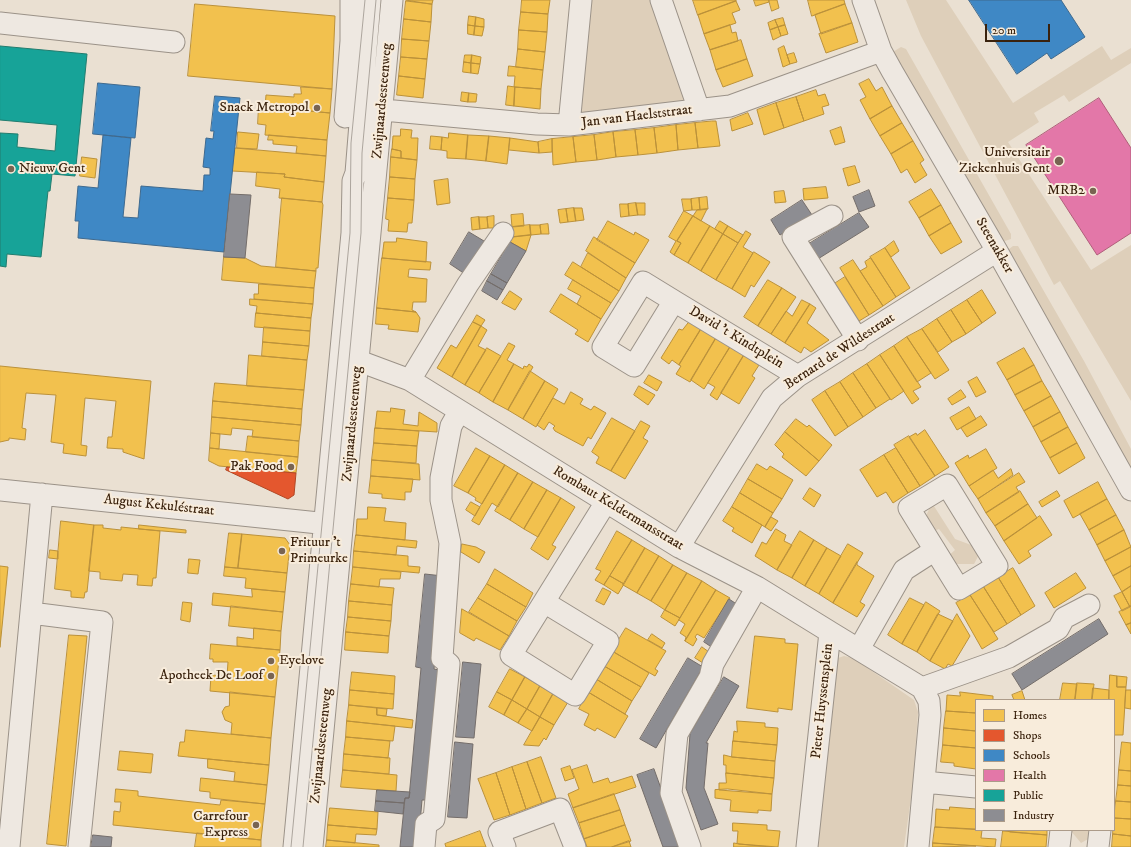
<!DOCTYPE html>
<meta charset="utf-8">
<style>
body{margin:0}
#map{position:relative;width:1131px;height:847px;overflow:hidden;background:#eae0d2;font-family:"IM FELL DW Pica",serif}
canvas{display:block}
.legend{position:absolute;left:975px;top:699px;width:140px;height:132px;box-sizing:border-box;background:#f8ecdb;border:1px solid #ac9b89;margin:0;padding:5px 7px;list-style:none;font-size:12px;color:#3a220d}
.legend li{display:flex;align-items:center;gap:8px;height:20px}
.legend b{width:20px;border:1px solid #ac9b89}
.scale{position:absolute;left:985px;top:24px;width:65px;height:18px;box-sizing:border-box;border:2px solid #3a220d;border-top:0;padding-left:5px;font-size:12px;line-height:14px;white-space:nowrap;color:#3a220d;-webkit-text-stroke:3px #f8ecdb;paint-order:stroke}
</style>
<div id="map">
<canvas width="1131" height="847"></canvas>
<ul class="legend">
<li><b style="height:11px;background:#f2c14e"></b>Homes</li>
<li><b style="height:11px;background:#e4572e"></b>Shops</li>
<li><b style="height:11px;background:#3f88c5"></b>Schools</li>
<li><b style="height:11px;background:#e377a8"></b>Health</li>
<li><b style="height:11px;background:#17a398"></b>Public</li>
<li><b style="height:11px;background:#8d8d92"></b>Industry</li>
</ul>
<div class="scale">20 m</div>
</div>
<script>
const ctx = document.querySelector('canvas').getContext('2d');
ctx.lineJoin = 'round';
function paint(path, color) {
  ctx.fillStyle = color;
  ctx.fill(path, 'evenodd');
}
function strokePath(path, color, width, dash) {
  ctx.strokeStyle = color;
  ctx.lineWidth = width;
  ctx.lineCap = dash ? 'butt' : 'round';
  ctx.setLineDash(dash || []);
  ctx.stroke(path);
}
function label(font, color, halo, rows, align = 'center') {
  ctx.font = font + ' "IM FELL DW Pica",serif';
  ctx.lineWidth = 4;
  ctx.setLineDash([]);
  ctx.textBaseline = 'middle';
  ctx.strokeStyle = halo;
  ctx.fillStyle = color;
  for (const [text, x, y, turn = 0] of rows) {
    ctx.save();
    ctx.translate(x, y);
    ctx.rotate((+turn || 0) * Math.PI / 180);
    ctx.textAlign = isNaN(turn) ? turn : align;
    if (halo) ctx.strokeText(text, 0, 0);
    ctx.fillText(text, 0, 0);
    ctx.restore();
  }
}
const green = new Path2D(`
 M590,0H651L685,102L578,113Z
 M906,0H946L1013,103L1102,46L1111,60L1131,48V63L1069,102L1064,95L1034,113L1039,122L1008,142L1091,270L1131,245V401L1060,281L1054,285L921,36Z
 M901,47L906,49L1011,234V239L1002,242L891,53Z
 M1013,246H1018L1084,361L1131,449V478L1005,252Z
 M932,503L955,539L982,549L974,564H954L946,558L955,550L939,529L928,533L925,518Z
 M844,656L853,658L914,700L918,712L913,784L904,847H817L834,666L838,658Z
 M1091,830L1090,838L1081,843L1071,831Z`);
const homes = new Path2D(`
 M406,0H433L432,4Z
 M522,0H550L548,14L521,12Z
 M693,0H736V1L698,15Z
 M754,0H769V2L756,6Z
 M769,0H777L779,8L772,11Z
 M808,0H844L845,4L812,16Z
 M406,1L432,4L431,22L404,19Z
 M736,1L740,10L732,13L736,23L704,34L698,15Z
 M195,4L335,16L332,89L188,76Z
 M845,4L852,23L821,34L815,15Z
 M521,12L548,14L547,32L519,30Z
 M469,16L476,17L475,26L468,25Z
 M476,17L484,19V27L475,26Z
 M783,18L785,25L778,27L775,20Z
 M404,19L431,22L429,41L402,39Z
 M775,20L778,27L770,30L768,23Z
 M852,23L858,42L826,53L819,34Z
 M468,25L475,26L474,35L468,34Z
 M730,25L732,33L736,32L738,41L710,50L704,34Z
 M785,25L788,34L781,36L778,27Z
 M475,26L484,27L482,36L474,35Z
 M778,27L781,36L773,40L770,30Z
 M519,30L547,32L545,52L518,49Z
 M402,39L429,41L427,59L401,57Z
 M741,40L747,59L716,70L710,50Z
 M784,46L790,64L783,67L778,49Z
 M518,49L545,52L543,70L516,67Z
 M794,53L797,62L790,64L787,55Z
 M465,55H472L471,63L464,62Z
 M472,55L481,57L480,64L471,63Z
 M401,57L427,59L425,79L399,76Z
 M747,59L753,76L723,87L716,70Z
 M464,62L471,63V73L463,72Z
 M471,63L480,64L478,74L471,73Z
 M509,66L543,70L541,89L514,87L515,76H508Z
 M399,76L425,79L423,98L397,95Z
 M869,79L876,91L882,87L892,106L870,119L860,100L866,97L859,84Z
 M508,86L515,87L514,106L506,105Z
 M301,87L332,89L330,113L265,107L266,95L294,97V94H301Z
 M515,87L541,89L540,109L514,106Z
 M816,90L818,96L825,94L829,105L822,107L824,114L804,121L796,97Z
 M462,92L469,93L468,102L461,101Z
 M469,93L477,94L476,102H468Z
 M796,97L804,121L784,128L776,103Z
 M776,103L784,128L764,135L757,110Z
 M259,106L330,113L327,140L265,135L266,125L258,124Z
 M892,106L902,123L880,136L870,119Z
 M748,113L753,124L732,131L730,120Z
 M712,121H716L720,146L698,148L695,123Z
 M695,123L698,148L678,150L676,125Z
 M902,123L913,141L891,154L880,136Z
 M676,125L678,150L657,153L654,128Z
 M841,127L845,142L835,145L830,131Z
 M654,128L657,153L638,155L635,130Z
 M401,129L412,130L411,138H418L417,160L401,158V151L392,149L393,136H400Z
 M635,130L638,155L616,157L613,132Z
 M238,132L259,134L257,149L237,148Z
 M613,132L616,157L597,160L594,135Z
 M449,133L468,135L466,159L447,158V151L441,150L442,137L448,138Z
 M269,135L327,140L326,156L296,153L297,146L273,144V140H268Z
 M468,135L489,136L486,161L466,159Z
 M594,135L597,160L576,162L573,137Z
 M431,136L442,137L441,150L430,149Z
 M489,136L510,138L507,164L486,161Z
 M573,137L576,162L553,165L552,139Z
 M510,138L538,142L539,153L509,150Z
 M552,139V152L539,153L538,142Z
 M913,141L924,160L920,163L927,175L915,183L907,169L901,173L891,154Z
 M235,148L326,156L324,182L284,177L285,174L232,171Z
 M392,149L401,151V158L391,157Z
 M82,157L97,159L95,178L80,176Z
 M391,157L417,160L415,179L390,177Z
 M855,166L860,182L848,186L843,169Z
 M257,172L285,174L284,177L324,182L322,202L279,198L280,189L256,186Z
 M390,177L415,179L414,200L388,198Z
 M448,179L450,203L437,205L434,181Z
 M826,187L828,198L804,200L803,189Z
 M931,189L941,205L919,218L909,202Z
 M784,191L786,202L775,203L774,192Z
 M707,197L708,209L700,210L699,198Z
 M282,198L322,202L323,205L318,268H316V271L276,267Z
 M388,198L414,200L412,223H408L407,232L388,231L389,220L386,219Z
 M699,198L700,210H692L691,199Z
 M682,199H691L692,210L684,211Z
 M636,203H645V215H638Z
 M636,203L638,215L629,216L628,204Z
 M620,204H628L629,216L621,217Z
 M941,205L951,223L929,236L919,218Z
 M574,208H582L584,220L576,221Z
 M574,208L576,221L568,222L566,209Z
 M566,209L568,222L560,223L558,210Z
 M707,209L701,221L693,216L697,210Z
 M684,211L693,216L677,241L681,243L674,255L670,252L676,241L669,237Z
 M523,214L524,226L512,227L511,215Z
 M494,216V228H488L487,217Z
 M693,216L710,226L688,263L674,255L681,243L677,241Z
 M479,217L480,229L472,230L471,218Z
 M479,217H487L488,228L480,229Z
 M608,221L634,235L635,232L649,240L635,263L597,240Z
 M720,221L728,226L723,234L715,229Z
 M951,223L962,242L941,254L929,236Z
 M548,224L549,234H541L540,225Z
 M530,225H540L541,234L531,235Z
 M530,225L531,235L513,237L512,227Z
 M710,226L723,234L701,271L688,263Z
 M728,226L743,235L738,243L723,234Z
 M746,231L751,234L743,247L753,253L732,289L716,280Z
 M723,234L738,243L716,280L701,271Z
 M531,235L526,251L510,242L513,237Z
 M594,237L635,263L626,278L586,251Z
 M397,238L427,242L426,262L382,258L384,242H396Z
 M894,241L899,251L891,257L885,248Z
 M885,248L910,288L896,297L870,257Z
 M754,252L770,262L754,287L751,285L745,297L732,289Z
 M588,253L626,278L619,291L581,267Z
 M224,257L245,258L261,266L316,271L314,288L222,280Z
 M382,258L431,262L430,270L409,269L408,277L427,279L426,302H413L412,310L416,312L377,308Z
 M871,258L896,297L883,306L860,271L867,267L865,262Z
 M853,260L883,306L869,315L840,268Z
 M573,262L619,291L611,303L565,275Z
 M845,277L869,315L854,324L831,286Z
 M573,280L611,303L601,319L577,304L581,296L568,289Z
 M768,280L782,288L758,326L744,317Z
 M259,284L314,288L313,304L254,299V294H258Z
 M782,288L796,297L771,334L758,326Z
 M982,290L996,313L982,323L967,300Z
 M510,291L522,299L515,310L502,303Z
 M561,294L601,319L588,342L575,334L578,330L550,312Z
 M250,299L313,304L311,318L256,313L257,306L250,305Z
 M802,300L810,304L785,343L771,334L786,311L792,316Z
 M967,300L982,323L966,334L951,310Z
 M810,304L816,308L807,323L829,340L811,352L804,347L801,353L785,343Z
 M377,308L416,312L420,318L418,332L388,329L389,325L376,324Z
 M951,310L966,334L952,342L937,319Z
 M256,313L311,318L310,331L255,327Z
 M477,315L485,320L481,326L473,322Z
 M937,319L952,342L938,352L922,329Z
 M690,321L701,329L679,365L672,360L669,364L661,358L679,329L682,330Z
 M473,322L481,326L452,377L437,368L451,345L456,348Z
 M481,326L487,330L478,346L486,350L465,385L452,377Z
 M264,327L310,331L309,346L263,342Z
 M701,329L716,338L690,382L676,374L681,366L679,365Z
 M922,329L949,370L935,379L907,337Z
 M907,337L931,373L917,382L894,346Z
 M716,338L730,347L704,389L691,380Z
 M263,342L309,346L307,360L262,356Z
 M509,343L515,346L507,360L514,364L493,402L479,393Z
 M894,346L921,387L913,391L919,399L912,404L880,355Z
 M730,347L744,355L717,400L710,395L715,387L708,383Z
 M487,348L501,356L479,393L465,385Z
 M1024,348L1034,365L1007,380L997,363Z
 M249,355L307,360L304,390L247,386Z
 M744,355L759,365L752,376L755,378L739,404L721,393Z
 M880,355L904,391L891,400L867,364Z
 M514,364L523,369L524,366L527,367L529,364L533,367L508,410L493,402Z
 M867,364L890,399L876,408L853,373Z
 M1034,365L1042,381L1015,395L1007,380Z
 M0,366L151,381L144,459L123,452V449L107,448L108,437H112L116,401L85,398L81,445L87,446L86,456L63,453L64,444L51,442L56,395L26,393L22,428L26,429L25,440L9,438V440L0,442Z
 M530,371L545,381L523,419L508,410Z
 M853,373L876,408L863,417L840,382Z
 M649,375L662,382L657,391L644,383Z
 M977,377L986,392L976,397L968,382Z
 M545,381L558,389L536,427L523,419Z
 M1042,381L1051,396L1024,411L1015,395Z
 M840,382L863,417L848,427L825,391Z
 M215,383L304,390L302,409L213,401Z
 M639,386L655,395L648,405L634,395Z
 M961,390L966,397L952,405L948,399Z
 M825,391L848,427L835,436L812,400Z
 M571,392L583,399L580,404L591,410L594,406L606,413L591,439L588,437L583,446L555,431L553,428L555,426L549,422L544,430L537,425L553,398L564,404Z
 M1051,396L1060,412L1033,427L1024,411Z
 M213,401L302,409L301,425L212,417Z
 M969,407L976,419L957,430L950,418Z
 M391,408L405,410L403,424L418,426L419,412L437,423V432L375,428L377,411L390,412Z
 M1060,412L1068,427L1041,442L1033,427Z
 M981,416L987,425L967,437L961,428Z
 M212,417L301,425L299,441L252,437L253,430L232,428L231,435L211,433Z
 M612,418L635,431L611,471L596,463L599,457L592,452Z
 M796,419L807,427L809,425L832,445L819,461L785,432Z
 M641,421L650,426L643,438L648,441L625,479L611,471Z
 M1068,427L1077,443L1050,458L1041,442Z
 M375,428L419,431L417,446L374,443Z
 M925,430L949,467L935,476L909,437L916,433L917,435Z
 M785,432L819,461L806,476L782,457L784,454L775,445Z
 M211,433L220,434L219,449L210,448Z
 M248,436L299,441L298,457L246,452Z
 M909,436L935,476L920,486L894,445Z
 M374,443L417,446L416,463L372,460Z
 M1077,443L1085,458L1059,474L1050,458Z
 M210,448L298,457L296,473L219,466L209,461Z
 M476,448L490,456L468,493L454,486Z
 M896,448L920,486L908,493L884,455Z
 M986,449L997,468L969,486L955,463L968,455L969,458Z
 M884,455L908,493L893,503L886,492L877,497L860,470Z
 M490,456L505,465L482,504L475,500L476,498L468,493Z
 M372,460L419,464L420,480L371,476Z
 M757,464L767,470L770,466L793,480L782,499L748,479Z
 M505,465L518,473L498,507L492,503L479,525L472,521Z
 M1011,469L1013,475L978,499L969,486L993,470L998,478Z
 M518,473L533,482L510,520L495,511Z
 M1019,473L1025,482L1016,487L1019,492L986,513L978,499Z
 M371,476L413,479L411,492H405V500L382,498V494L369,493Z
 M748,479L782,499L773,513L740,493Z
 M533,482L547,490L524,529L510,520Z
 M1098,482L1107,499L1073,518L1064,501Z
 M810,488L821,495L814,507L803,499Z
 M547,490L561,498L538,537L524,529Z
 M1020,491L1028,504L995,526L986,513Z
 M1057,491L1060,496L1042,507L1039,502Z
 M740,493L773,513L765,527L732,507Z
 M561,498L575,507L552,545L556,547L548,560L531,549Z
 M1107,499L1116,515L1089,530L1080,514Z
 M471,502L480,507L475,516L466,510Z
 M1028,504L1037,518L1004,541L995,526Z
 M368,507L386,508L384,521L406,523L405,540L356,535L357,519H367Z
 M732,507L762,525L752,543L732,531L734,528L723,521Z
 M1116,515L1124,530L1097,545L1089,530Z
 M1040,516L1052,535L1028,551L1031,556L1019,564L1004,541Z
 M771,517L778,521L771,531L765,527Z
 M61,521L94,525L87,592H85L84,598L71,597V591L55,589Z
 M94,525H103V528L121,530V527L160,531L156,578H153L152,586L137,585L138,575L123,574L122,581L100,579V572L89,571Z
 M139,525L186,530V533L139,529Z
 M776,529L786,535L784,541L792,545L777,570L755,556L762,542L766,544Z
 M1124,530L1131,547L1105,561L1097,545Z
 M617,531L632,540L604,585L595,580L601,571L596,569Z
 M800,531L814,540L792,578L777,570Z
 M229,533L242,534L238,568L225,567Z
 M242,534L285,538L290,545L287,573L238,568Z
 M356,535L417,541L416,548L397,546L396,555L354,551Z
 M632,540L645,548L624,584L610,576Z
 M814,540L827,548L805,586L792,578Z
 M462,544L476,547L485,552L479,563L461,552Z
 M848,544L863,553L833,603L819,594Z
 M1131,547V566L1113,576L1105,561Z
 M645,548L659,556L637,593L623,585Z
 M827,548L841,556L819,594L805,586Z
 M50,550L58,551V559L49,558Z
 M354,551L408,556V566L420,567L419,573L353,567Z
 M659,556L673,565L651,601L637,593Z
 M189,559L200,560L198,574L188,573Z
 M857,562V565L874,576L860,602L865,605L857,617L833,603Z
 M673,565L687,573L665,610L651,601Z
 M0,566L8,567L0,647Z
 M1131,566V586L1122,592L1113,576Z
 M225,567L287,573L285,592L245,588L246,578L224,576Z
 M353,567L401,572L400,579H380L379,587L351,584Z
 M1013,568L1035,606L1021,615L998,577Z
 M495,569L533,593L526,607L487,584Z
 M687,573L702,581L680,618L665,610Z
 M1076,573L1086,588L1054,608L1045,593Z
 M610,576L624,584L618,594L604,585Z
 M998,577L1021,615L1007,624L983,586Z
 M702,581L716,590L685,641L686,637L680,633L685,624L679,620Z
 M351,584L394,588L392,605L349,601Z
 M487,584L526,607L517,621L478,598Z
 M983,586L1007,624L994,632L970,595Z
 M1131,586V606L1130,607L1122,592Z
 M603,588L611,592L604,605L596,601Z
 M252,589L285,592L283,612L212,605L213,593L252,597Z
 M716,590L730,598L704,638L697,634L695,637L697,639L693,646L685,641Z
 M1122,592L1130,607L1122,611L1114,596Z
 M970,595L998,639L982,649L956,603Z
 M478,598L517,621L509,636L469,612Z
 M910,598L924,605L902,644L888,635Z
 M349,601L392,605L391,621L348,617Z
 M183,602L192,603L190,622L181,620Z
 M926,602L940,611L917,652L902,644Z
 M231,606L283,612L281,631L229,626Z
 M1131,606V623L1126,625L1119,612Z
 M462,609L509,636L500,650L476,638L474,641L460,633Z
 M665,610L680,618L675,626L661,617Z
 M938,614L953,621L930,661L917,652Z
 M957,614L970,636L952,666L948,664L945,669L930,661Z
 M348,617L391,621L389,636L346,632Z
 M1131,623V634L1126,625Z
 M254,628L281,631L280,650L237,646V637L253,639Z
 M626,628L666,651L655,669L658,671L655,676L612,651Z
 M346,632L389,636L388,653L345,650Z
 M652,634L665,643L662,648L648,640Z
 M69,635L87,636L66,846L47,844Z
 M755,636L785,639V643L798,644L792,710L778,708V712L747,708Z
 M211,644L280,650L275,697L210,691L211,675L227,676L228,662H213V659H210Z
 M702,647L709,652L703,663L695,658Z
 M612,651L649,673L641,687L604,666Z
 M604,666L641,687L632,701L596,679Z
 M510,669L525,677L512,700L497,692Z
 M352,672L395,676L394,694L350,690Z
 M1110,675L1117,676V687H1126L1123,735H1114V700H1109Z
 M1117,676L1127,677L1126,687H1117Z
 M525,677L540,686L527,709L512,700Z
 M596,679L632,701L625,714L588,692Z
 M1063,683L1077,684L1075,700H1060Z
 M1077,683L1094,684L1092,700H1075Z
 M540,686L553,694L540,717L527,709Z
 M1093,688L1109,690V700H1092Z
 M350,690L394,694L393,709L349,705Z
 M1126,690H1131V709L1125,708Z
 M1022,691L1025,700H1014L1012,695Z
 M230,692L275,697L271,738L231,734L232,723L225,720L222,712L225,707L229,706Z
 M497,692L512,700L504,715L489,707Z
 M588,692L628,716L615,738L597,728L595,731L584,725L589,714L579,709Z
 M960,692L993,696V700H976V713L946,711L947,695L960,696Z
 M553,694L568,702L554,725L540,717Z
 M512,700L527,709L518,723L504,715Z
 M349,705L377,708V715L413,720L412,728L347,721Z
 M377,708L387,709L386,716L377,715Z
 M527,709L540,717L532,731L518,723Z
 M946,711L976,713V731L944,728Z
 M540,717L554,725L546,740L544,738L539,746L524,745Z
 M347,721L395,726L393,741L346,737Z
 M737,721L765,723V727L778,728L777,745L733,741L734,731L737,732Z
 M944,728L976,731V748L943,745Z
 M186,730L271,738L269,765L178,756L180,742H184Z
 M346,737L390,741L388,758L344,754Z
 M733,741L777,745L775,761L732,757Z
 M1122,742L1131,743V771L1119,770Z
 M943,745L976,748V769L954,766V763L941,762Z
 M120,751L153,754L151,773L118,770Z
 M344,754L390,758L389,774L343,770Z
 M724,755L732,757L775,761L774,778L726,773V765H724Z
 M541,757L556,798L542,803L527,762Z
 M208,759L269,765L267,785L234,781L235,772L208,768Z
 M527,762L542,803L526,809L512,767Z
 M587,765L593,783L608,778L610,783L632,776L636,787L573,808L568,794L579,789L572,770Z
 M570,766L574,778L565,781L561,769Z
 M512,767L526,809L510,815L496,773Z
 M343,770L397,775L396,791L341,787Z
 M1119,770L1131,771V786L1118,785Z
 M496,773L510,815L494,820L478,779Z
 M726,773L774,778L772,794L719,790V783H726Z
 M201,778L267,785L265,804L210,798V792L200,791Z
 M1118,785L1131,786V802L1116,801Z
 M116,789L138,791V796L220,805L221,800L265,804L261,840L113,825L114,811L120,812L121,802H115Z
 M728,789L772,794L771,811L758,810V813L730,811L731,800L715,798V790Z
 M614,794L620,810L579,823L573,808Z
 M1116,801L1131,802V819L1114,818Z
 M950,807L976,809V829L935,827L936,809L949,810Z
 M330,808L378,812L377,829L328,825Z
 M620,810L625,825L584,839L579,823Z
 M1114,818L1131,819V836L1113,834Z
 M733,823L767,825V830L780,831L778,847L739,844L737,843L738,831H733Z
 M328,825L377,829L376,835L356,834L355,843L327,840Z
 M625,825L631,841L612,847H587L584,839Z
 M935,827L982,830L981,838L996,839L995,847L933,843Z
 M1010,830H1047V835L1010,832Z
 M480,831L486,847H446L445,844Z
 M1003,831L1047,835L1046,847H1001Z
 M197,833L261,840V847H195Z
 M1113,834L1131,836V847H1112Z
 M327,840L379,845V847H326Z
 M629,841L631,847H612Z
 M734,843L739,844L771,847H734Z
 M933,843L976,846L933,847Z`);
const shops = new Path2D(`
 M227,467L296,473L294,495L288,499L226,470Z`);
const schools = new Path2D(`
 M969,0H1061L1085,37L1051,59L1047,53L1017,74Z
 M98,83L140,87L135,138L93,134Z
 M215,96L240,98L224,252L78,238L79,221H75L78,186L98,188L103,135L131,138L123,217L138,218L141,186L203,191L204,175H210V168L203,167L206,138L213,139L214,131H211Z`);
const health = new Path2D(`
 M1099,98L1131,148V233L1097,255L1026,145Z`);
const public = new Path2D(`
 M0,46L87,54L75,176L52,174L50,191H48L41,257L7,254L6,267L0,266V133L18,134L17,147L55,151L57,125L0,120Z`);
const industry = new Path2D(`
 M869,190L875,206L859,212L853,197Z
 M230,194L251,195L245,258L224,257Z
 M802,200L812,215L780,235L771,220Z
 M859,213L869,227L813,262L804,247Z
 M469,232L484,241L465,274L450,264Z
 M510,242L526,251L507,283L491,274Z
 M491,274L507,283L503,290L487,281Z
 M487,281L503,290L497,300L482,291Z
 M425,574L443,576L434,669L439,670L427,800H422L418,847H400L405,798H409L421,668L416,667Z
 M729,599L738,605L713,648L704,642Z
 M1099,619L1108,634L1022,690L1012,674Z
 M688,658L703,667L656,748L640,739Z
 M463,662L481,664L474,738L456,737Z
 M724,677L739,686L706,743H708L704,788L718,824L701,830L686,788L690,734Z
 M455,742L473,744L467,818L448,817Z
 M654,769L682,847H663L637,775Z
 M377,790L410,792L409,798H405L404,803L376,801Z
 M376,801L404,803L403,814L375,811Z
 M93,835L112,837L111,847H91Z`);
const minor = new Path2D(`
 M661,0L699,110
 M863,0L881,51L892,71L997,251L1131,490
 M0,23L174,42
 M383,110L537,124L569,125L730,106L881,51
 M345,117L351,41V0
 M569,125L581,0
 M832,216L793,237L858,340
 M674,301L643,282L603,347L634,366L674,301L798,376
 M359,361L410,380L679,547L757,587L830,632
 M410,380L468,284L503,233
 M947,485L997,566L959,589L909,508Z
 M0,490L338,525
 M679,547L772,398L798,376L997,251
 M544,602L608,641L575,695L511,655L606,502
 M31,613L102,622L79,847
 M859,649L904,570L935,550
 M922,688L1009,657L1058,629L1064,618L1089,605
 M924,782L976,787
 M9,847L42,494
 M294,847L352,233L353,181L356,173L370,0
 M312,847L392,0
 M424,847L426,824L434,819L449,664L442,658L450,543L441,500V478L451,426L459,412
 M505,847L499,832L560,809L575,847
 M690,847L671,793L677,734L710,677L713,664L757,587
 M807,847L830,632L922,688L929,701L930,715L918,847
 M1059,847L1061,830
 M1098,847L1100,830`);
const tram = new Path2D(`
 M291,847L350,233L351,143L365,0
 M303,847L361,233L362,153L376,0`);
const markers = [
 [317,108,4,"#786452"],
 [1059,161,5,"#786452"],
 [11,169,4,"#786452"],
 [1093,191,4,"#786452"],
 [291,467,4,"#786452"],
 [282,551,4,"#786452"],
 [271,661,4,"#786452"],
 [271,676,4,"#786452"],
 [256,825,4,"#786452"]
];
const streetNames = [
 ["Zwijnaardsesteenweg",383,101,-85],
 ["Jan van Haelststraat",637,117,-7],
 ["Steenakker",994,246,60],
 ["David 't Kindtplein",736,338,31],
 ["Bernard de Wildestraat",840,352,-33],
 ["Zwijnaardsesteenweg",353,424,-85],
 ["August Kekuléstraat",159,506,6],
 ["Rombaut Keldermansstraat",618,509,31],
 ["Pieter Huyssensplein",823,701,-84],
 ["Zwijnaardsesteenweg",322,746,-84]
];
const poiNames = [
 ["Snack Metropol",309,108],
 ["Universitair",1050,153],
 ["Ziekenhuis Gent",1050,169],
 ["Nieuw Gent",19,169,"left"],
 ["MRB2",1085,191],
 ["Pak Food",283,467],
 ["Frituur 't",290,543,"left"],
 ["Primeurke",290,559,"left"],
 ["Eyelove",279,661,"left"],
 ["Apotheek De Loof",263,676],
 ["Carrefour",248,817],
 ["Express",248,833]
];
paint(green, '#decfba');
paint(homes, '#f2c14e');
strokePath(homes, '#bb913a', 1);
paint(shops, '#e4572e');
strokePath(shops, '#b14724', 1);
paint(schools, '#3f88c5');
strokePath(schools, '#3e698e', 1);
paint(health, '#e377a8');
strokePath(health, '#b05e7a', 1);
paint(public, '#17a398');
strokePath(public, '#227c6e', 1);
paint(industry, '#8d8d92');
strokePath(industry, '#746d6a', 1);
strokePath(minor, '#9b9288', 23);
strokePath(minor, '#eee8e1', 21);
strokePath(tram, '#aca59d', 1);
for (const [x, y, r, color] of markers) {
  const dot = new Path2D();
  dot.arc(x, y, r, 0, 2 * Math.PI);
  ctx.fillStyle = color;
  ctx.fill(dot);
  strokePath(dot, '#f8ecdb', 1.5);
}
label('14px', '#3a220d', '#f8ecdb', streetNames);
label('14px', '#3a220d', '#f8ecdb', poiNames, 'right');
</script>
